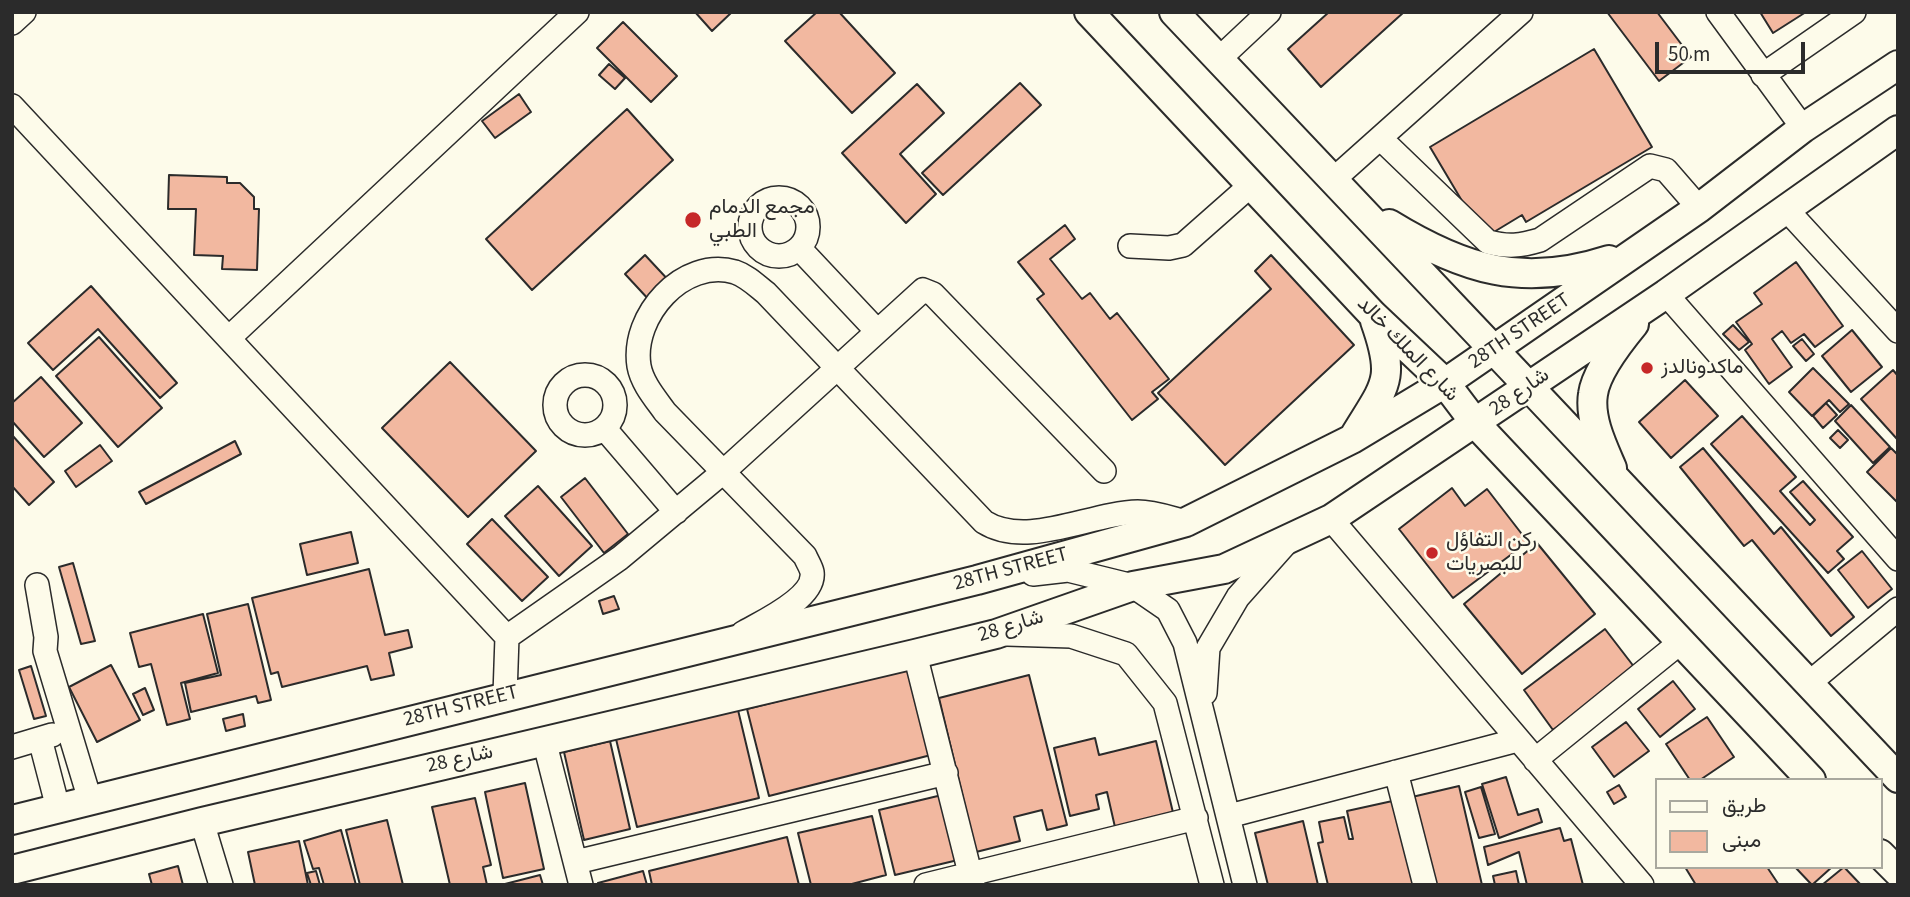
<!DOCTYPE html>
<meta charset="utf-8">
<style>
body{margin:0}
#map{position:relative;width:1910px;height:897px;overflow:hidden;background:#fdfbea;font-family:"Source Sans 3",Vazirmatn,sans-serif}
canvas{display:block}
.frame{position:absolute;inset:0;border:14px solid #2b2b2b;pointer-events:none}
.legend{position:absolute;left:1655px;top:778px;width:228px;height:91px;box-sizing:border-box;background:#fdfbea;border:2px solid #a9a89e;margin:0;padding:9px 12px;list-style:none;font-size:21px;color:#2b2b2b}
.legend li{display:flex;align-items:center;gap:14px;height:35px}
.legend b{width:35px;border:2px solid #a9a89e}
.scale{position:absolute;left:1655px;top:42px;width:150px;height:32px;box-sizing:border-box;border:4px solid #2b2b2b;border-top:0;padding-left:9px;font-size:21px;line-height:24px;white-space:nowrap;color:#2b2b2b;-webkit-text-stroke:5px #fdfbea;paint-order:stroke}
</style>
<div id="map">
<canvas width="1910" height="897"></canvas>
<div class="frame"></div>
<ul class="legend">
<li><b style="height:9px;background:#fdfbea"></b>طريق</li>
<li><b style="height:19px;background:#f2b8a0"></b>مبنى</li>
</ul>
<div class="scale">50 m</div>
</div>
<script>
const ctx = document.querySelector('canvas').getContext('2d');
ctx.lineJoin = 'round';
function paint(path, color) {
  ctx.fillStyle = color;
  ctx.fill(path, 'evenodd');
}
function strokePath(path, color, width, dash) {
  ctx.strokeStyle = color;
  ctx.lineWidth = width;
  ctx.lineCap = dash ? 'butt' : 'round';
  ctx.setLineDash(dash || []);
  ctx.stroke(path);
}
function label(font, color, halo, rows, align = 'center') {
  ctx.font = font + ' "Source Sans 3",Vazirmatn,sans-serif';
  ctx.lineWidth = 5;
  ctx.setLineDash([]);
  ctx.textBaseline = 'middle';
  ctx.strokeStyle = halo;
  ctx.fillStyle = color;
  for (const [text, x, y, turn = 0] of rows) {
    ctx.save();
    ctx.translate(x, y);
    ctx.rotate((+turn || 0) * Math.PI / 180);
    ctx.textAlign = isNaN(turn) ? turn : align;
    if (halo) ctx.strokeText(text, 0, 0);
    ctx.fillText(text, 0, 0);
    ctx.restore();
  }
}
const building = new Path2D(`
 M695,12H732L712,31Z
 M817,12H839L895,73L852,113L785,41Z
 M1329,12H1404L1321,87L1288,49Z
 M1607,12H1657L1691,57L1659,81Z
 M1760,12H1806L1773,33Z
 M623,22L677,76L651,102L597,48Z
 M1594,49L1652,147L1526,222L1522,215L1484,238L1430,147Z
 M609,64L625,78L615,89L599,75Z
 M1020,83L1041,105L943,195L922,173Z
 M917,84L944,113L900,154L936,194L906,223L842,153Z
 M519,94L531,112L495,138L482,121Z
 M627,109L673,160L532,290L486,239Z
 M169,175L227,177V183H240L254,197V209H259L257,270L222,269L223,256L194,255L196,209H168Z
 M1065,225L1075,239L1050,259L1082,299L1090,293L1110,319L1117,313L1169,379L1152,392L1158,399L1132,420L1037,299L1044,294L1018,262Z
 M645,255L672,284L651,302L625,274Z
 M1271,255L1354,345L1225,465L1158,393L1271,289L1255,271Z
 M1796,262L1843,326L1815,347L1804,334L1791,343L1782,331L1772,339L1792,367L1769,384L1745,350L1752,344L1736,322L1762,304L1754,293Z
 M91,286L177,383L160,398L98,329L53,370L28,343Z
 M1733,325L1749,342L1739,350L1723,334Z
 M1852,330L1882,367L1851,392L1822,356Z
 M99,337L162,408L118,447L56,376Z
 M1802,339L1814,354L1806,361L1793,346Z
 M450,362L536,451L468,517L382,428Z
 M1813,368L1849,404L1840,412L1829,400L1812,416L1789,392Z
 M1893,370L1898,376L1897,439L1861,399Z
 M41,377L82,423L44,457L12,421V403Z
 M1685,380L1718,416L1671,458L1639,422Z
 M1826,403L1837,415L1823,428L1813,416Z
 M1851,405L1890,447L1873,463L1835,421Z
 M1742,416L1796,477L1780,491L1810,525L1815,520L1790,492L1803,481L1853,537L1837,551L1844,559L1828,573L1711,444Z
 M1838,430L1848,440L1840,448L1830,438Z
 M12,435L54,482L29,505L12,486Z
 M235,441L241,454L146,504L139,492Z
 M100,445L112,461L76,487L65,471Z
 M1703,448L1774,534L1781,527L1854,617L1831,636L1752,540L1744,546L1680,467Z
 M1891,448L1898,455V503L1867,472Z
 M585,478L628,534L604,553L561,497Z
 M538,486L592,546L559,576L505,516Z
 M1452,488L1465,506L1487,489L1528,542L1453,598L1399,529Z
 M492,519L548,577L522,601L467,544Z
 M351,532L358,563L307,575L300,544Z
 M1537,543L1595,614L1522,674L1464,604Z
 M1862,551L1892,589L1868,608L1838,570Z
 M73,563L95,641L81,644L59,567Z
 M369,569L385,635L408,630L412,647L389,653L394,675L371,680L367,666L282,687L278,672L271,674L252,598Z
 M614,596L619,609L603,614L599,601Z
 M248,604L271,700L258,703L256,696L191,712L185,683L221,675L207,614Z
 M203,614L218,673L181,683L190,719L167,725L151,664L139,667L130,633Z
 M1605,629L1635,668L1553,730L1524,690Z
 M111,665L140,720L97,742L69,687Z
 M31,666L46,716L34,719L19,670Z
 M913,667L935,754L769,796L747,709Z
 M1029,675L1067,825L1047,830L1042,810L1014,817L1020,841L976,852L939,698Z
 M1673,681L1695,709L1660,737L1638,709Z
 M145,688L154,710L143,715L133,694Z
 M738,710L759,798L637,827L616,739Z
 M243,714L245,726L226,731L223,719Z
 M1707,717L1734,757L1700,780H1690L1666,744Z
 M1626,722L1649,751L1614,777L1592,747Z
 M1095,738L1099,755L1156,741L1175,821L1117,836L1107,792L1096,795L1099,809L1070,816L1054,748Z
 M610,741L630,829L584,840L564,752Z
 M1506,777L1518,815L1538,809L1542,822L1499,838L1482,784Z
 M525,783L544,869L503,878L485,792Z
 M1619,785L1626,797L1614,804L1607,792Z
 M1459,786L1482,885H1432L1412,797Z
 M1481,787L1495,834L1479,838L1465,792Z
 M942,795L958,860L895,875L879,810Z
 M475,798L491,865L483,867L487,885H450L432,807Z
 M1397,800L1416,885H1328L1318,843L1323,842L1319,822L1344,817L1349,839H1353L1347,811Z
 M872,816L886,875L848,885H811L798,833Z
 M387,820L403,885H360L346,830Z
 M1303,821L1318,885H1268L1255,833Z
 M1560,828L1564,841L1571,839L1583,885H1527L1519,852L1488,865L1484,847Z
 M341,830L356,885H324L319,868L313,869L304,841Z
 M787,837L799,885H652L649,871Z
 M299,841L308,885H255L248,852Z
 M178,866L183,885H152L149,874Z
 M1685,867H1767L1779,885H1696Z
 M1795,867H1832L1812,885Z
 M1844,867L1861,885H1822Z
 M316,871L320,885H311L307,873Z
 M643,871L647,885H599L598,883Z
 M1516,871L1519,885H1495L1493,876Z
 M540,875L543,885H505V884Z`);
const minor = new Path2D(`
 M1718,12L1803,128
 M12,23L24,12
 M1219,59L1269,12
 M1763,75L1854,12
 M12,106L507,637L505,695
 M1380,138L1488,242C1508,247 1520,246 1540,240L1650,166L1666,170L1699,208
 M1334,179L1521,12
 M750 227a29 29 0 1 1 58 0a29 29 0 1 1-58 0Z
 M1786,209L1898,331
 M1130,246L1169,248L1183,245L1251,185
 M799,248L877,331
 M1666,294L1898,559
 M230,337L577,12
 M555 405a30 30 0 1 1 60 0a30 30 0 1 1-60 0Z
 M605,429L676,512
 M1331,519L1642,885
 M1033,574L1068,570L1133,586L1168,610L1185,643L1245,885
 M37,585L46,637L45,651L90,800
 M743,633C762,622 816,598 812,572C811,567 807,561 805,556L665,412C655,398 642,383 639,366C631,316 683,257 735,272C747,276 756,285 766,293L984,522C1027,549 1090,513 1138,512C1154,512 1170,518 1186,522
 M1007,634L1071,636L1126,654L1165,703L1212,885
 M507,637L620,558L722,473L923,290L933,294L1104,471
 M915,654L973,885
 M1808,684L1898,609
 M1205,693L1208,648L1238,597L1286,543
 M40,739L58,808
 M544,740L581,885
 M12,747L52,735
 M1535,760L1682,641
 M1396,772L1425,885
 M1229,816L1518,740
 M202,822L221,885
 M576,862L946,773
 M926,885L1196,818`);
const major = new Path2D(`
 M1089,12L1373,315L1445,383L1476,424L1811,780
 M1174,12C1417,266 1656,523 1898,778
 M1389,224C1464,270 1523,288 1609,260
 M1355,435C1386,384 1396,380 1375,321
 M1612,468C1603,447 1589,419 1593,394C1596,372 1620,341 1634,324
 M12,820L977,580L1186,522L1352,439L1445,383L1699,208L1803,128L1898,65
 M1880,854L1898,872
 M12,870L202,822L915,654L996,634L1133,586L1224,569L1331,519L1666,294L1898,130`);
const markers = [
 [693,220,9,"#c62828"],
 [1647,368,7,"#c62828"],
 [1432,553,7,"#c62828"]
];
const poiNames = [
 ["مجمع الدمام",709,208],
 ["الطبي",709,232],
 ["ماكدونالدز",1661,368],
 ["ركن التفاؤل",1446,541],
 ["للبصريات",1446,565]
];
const streetNames = [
 ["28TH STREET",1520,332,-34],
 ["شارع الملك خالد",1407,350,46],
 ["شارع 28",1520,393,-35],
 ["28TH STREET",1011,570,-15],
 ["شارع 28",1011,627,-17],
 ["28TH STREET",461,707,-14],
 ["شارع 28",460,760,-13]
];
paint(building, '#f2b8a0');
strokePath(building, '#2b2b2b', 2);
strokePath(minor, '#2b2b2b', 26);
strokePath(major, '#2b2b2b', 32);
strokePath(minor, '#fdfbea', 23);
strokePath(major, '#fdfbea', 28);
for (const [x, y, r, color] of markers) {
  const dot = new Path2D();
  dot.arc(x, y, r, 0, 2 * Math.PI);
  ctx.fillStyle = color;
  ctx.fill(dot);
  strokePath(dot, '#fdfbea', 2.5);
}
label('21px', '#2b2b2b', '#fdfbea', poiNames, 'left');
label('21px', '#2b2b2b', '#fdfbea', streetNames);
</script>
